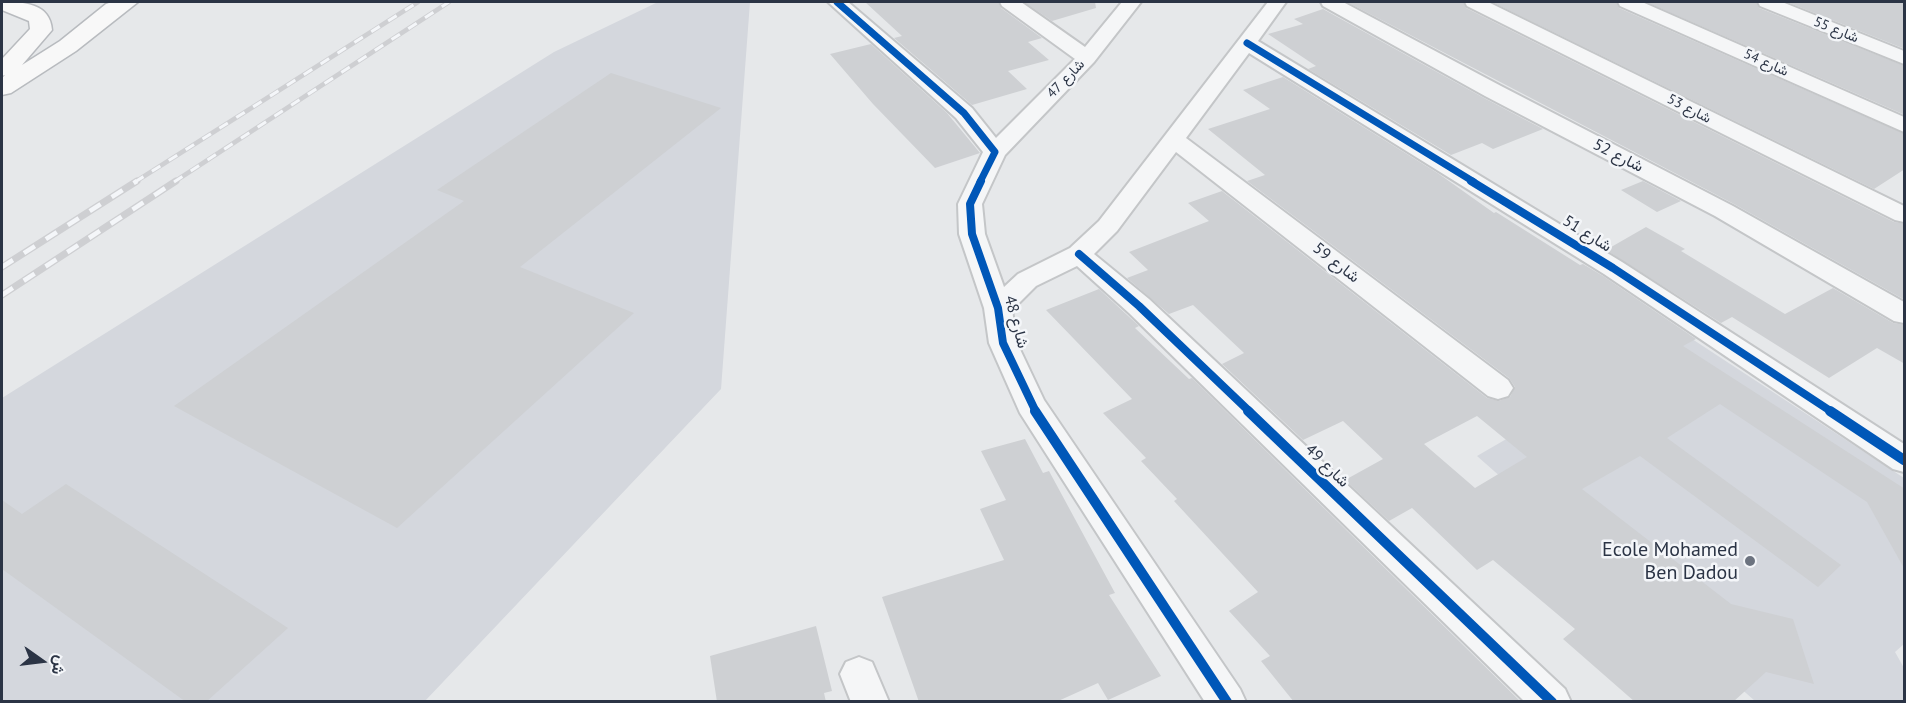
<!DOCTYPE html>
<meta charset="utf-8">
<style>
body{margin:0}
#map{position:relative;width:1906px;height:703px;overflow:hidden;background:#e6e8ea;font-family:"PT Sans",Vazirmatn,sans-serif}
canvas{display:block}
.frame{position:absolute;inset:0;border:3px solid #2b3445;pointer-events:none}
.north{position:absolute;left:12px;top:631px;width:60px;height:60px;-webkit-text-stroke:4px #f4f6f9;paint-order:stroke;rotate:104deg;font-size:16px;font-weight:700;line-height:24px;text-align:center;color:#2b3445}
.north::after{content:'';display:block;margin:auto;width:21px;height:27px;background:#2b3445;clip-path:polygon(50% 0,100% 100%,50% 72%,0 100%)}
</style>
<div id="map">
<canvas width="1906" height="703"></canvas>
<div class="frame"></div>
<div class="north">ش</div>
</div>
<script>
const ctx = document.querySelector('canvas').getContext('2d');
ctx.lineJoin = 'round';
function paint(path, color) {
  ctx.fillStyle = color;
  ctx.fill(path, 'evenodd');
}
function strokePath(path, color, width, dash) {
  ctx.strokeStyle = color;
  ctx.lineWidth = width;
  ctx.lineCap = dash ? 'butt' : 'round';
  ctx.setLineDash(dash || []);
  ctx.stroke(path);
}
function label(font, color, halo, rows, align = 'center') {
  ctx.font = font + ' "PT Sans",Vazirmatn,sans-serif';
  ctx.lineWidth = 5;
  ctx.setLineDash([]);
  ctx.textBaseline = 'middle';
  ctx.strokeStyle = halo;
  ctx.fillStyle = color;
  for (const [text, x, y, turn = 0] of rows) {
    ctx.save();
    ctx.translate(x, y);
    ctx.rotate((+turn || 0) * Math.PI / 180);
    ctx.textAlign = isNaN(turn) ? turn : align;
    if (halo) ctx.strokeText(text, 0, 0);
    ctx.fillText(text, 0, 0);
    ctx.restore();
  }
}
const built = new Path2D(`
 M658,2H750L721,389L425,701L2,702V398L554,52Z
 M1686,335L1904,478V644L1895,652L1904,668V701H1755L1477,456Z`);
const building = new Path2D(`
 M865,2H998L1001,8L1042,38L1028,42L1049,60L1008,71L1027,89L972,105L894,38L902,36Z
 M1024,2H1095L1096,8L1052,21Z
 M1347,2H1463L1466,8L1894,222L1905,224V300L1734,204Z
 M1492,2H1616L1619,8L1905,134V169L1874,189Z
 M1646,2H1756L1759,8L1905,66V115Z
 M1787,2H1905V49Z
 M1323,9L1484,98L1543,129L1493,149L1482,143L1451,155L1308,69L1316,66L1268,34L1303,24L1294,19Z
 M871,44L947,113L980,153L935,168L873,104L830,54Z
 M611,73L721,108L520,267L634,313L397,528L174,406L464,201L437,190Z
 M1283,77L1439,174L1494,213L1496,212L1580,265L1583,264L1603,276L1696,339L1683,346L1905,489V570L1867,502L1720,404L1667,438L1841,565L1818,587L1640,456L1582,489L1731,604L1793,619L1814,684L1766,672L1733,702H1635L1563,639L1575,629L1493,560L1477,570L1412,508L1389,521L1345,480L1383,459L1343,421L1303,440L1222,364L1244,353L1193,305L1169,314L1127,278L1148,270L1129,252L1209,221L1188,203L1222,191L1487,398L1499,401L1510,397L1515,387L1509,378L1247,181L1265,175L1208,129L1270,109L1243,90ZM1477,416L1527,457L1475,488L1424,444Z
 M1643,181L1681,201L1657,212L1621,190Z
 M1646,227L1685,249L1681,251L1785,314L1833,288L1893,323L1905,325V364L1877,348L1829,378L1732,317L1721,323L1606,250Z
 M1099,289L1139,326L1135,328L1189,379L1192,378L1521,702H1294L1261,661L1270,656L1229,611L1258,592L1174,501L1177,499L1141,461L1146,458L1103,413L1132,399L1046,310Z
 M1025,439L1043,473L1049,471L1115,593L1109,595L1161,676L1108,700L1098,683L1056,702H919L882,597L1004,560L980,509L1006,500L981,451Z
 M66,484L288,628L206,702H186L2,569V500L22,514Z
 M816,626L832,691L824,693L826,702H717L710,656Z`);
const minor = new Path2D(`
 M828,2H848L972,108L996,138L1075,59L1002,6L1000,2H1021L1085,47L1122,2H1141L1094,62L1005,155L982,204L985,234L1004,287L1018,274L1070,248L1099,221L1268,2H1286L1258,41L1622,262L1904,444V472L1893,469L1604,274L1249,53L1186,138L1508,380L1513,388L1508,396L1498,399L1488,396L1176,152L1117,231L1094,254L1149,299L1565,689L1571,702H1525L1129,313L1077,266L1036,286L1012,310L1017,343L1044,400L1240,689L1246,702H1205L1020,413L989,343L984,308L959,234L958,204L983,152L956,118Z
 M1321,2H1343L1501,86L1733,206L1904,302V323L1894,321L1715,216L1485,96L1323,6Z
 M1465,2H1488L1904,206V222L1895,220L1467,6Z
 M1618,2H1642L1904,117V132L1620,6Z
 M1758,2H1782L1904,51V64L1760,6Z
 M859,657L872,662L889,702H851L840,674L846,662Z`);
const motorway = new Path2D(`
 M2,2C24,2 50,3 52,30L22,65L60,41L106,4L112,2H138L76,51L11,93L2,95V78L5,75L2,76V59L30,29L29,21L2,10Z`);
const railFar1 = new Path2D(`
 M135,182L418,2
 M174,182L449,2`);
const rail = new Path2D(`
 M2,267L137,181
 M2,295L176,181`);
const cyclewayFar2 = new Path2D(`
 M837,2L964,113L995,152L980,182
 M1247,43L1474,182`);
const cyclewayFar1 = new Path2D(`
 M981,181L970,204L972,234L998,308L1003,343L1036,412
 M1471,181L1613,268L1832,412
 M1079,254L1139,306L1250,412`);
const cycleway = new Path2D(`
 M1035,411L1227,702
 M1248,411L1552,702
 M1830,411L1904,460`);
const markers = [
 [1750,561,6,"#6c737f"]
];
const farStreetnames = [
 ["شارع 55",1836,30,22],
 ["شارع 54",1766,63,24],
 ["شارع 47",1066,79,-46],
 ["شارع 53",1689,109,27]
];
const streetNames = [
 ["شارع 52",1618,156,27],
 ["شارع 51",1587,234,32],
 ["شارع 59",1336,263,38],
 ["شارع 48",1016,322,75],
 ["شارع 49",1327,466,44]
];
const nearPoinames = [
 ["Ecole Mohamed",1738,550],
 ["Ben Dadou",1738,573]
];
paint(built, '#d4d7dd');
paint(building, '#ced0d3');
strokePath(minor, '#c4c6c8', 4);
strokePath(motorway, '#b8bbbf', 3);
paint(minor, '#f5f6f7');
paint(motorway, '#f8f8f8');
strokePath(railFar1, '#cecfd2', 4.5);
strokePath(rail, '#cecfd2', 7);
strokePath(railFar1, '#f4f6f9', 3, [10]);
strokePath(rail, '#f4f6f9', 4.5, [13]);
strokePath(cyclewayFar2, '#0057b8', 7);
strokePath(cyclewayFar1, '#0057b8', 8);
strokePath(cycleway, '#0057b8', 10);
for (const [x, y, r, color] of markers) {
  const dot = new Path2D();
  dot.arc(x, y, r, 0, 2 * Math.PI);
  ctx.fillStyle = color;
  ctx.fill(dot);
  strokePath(dot, '#f4f6f9', 2);
}
label('14px', '#2b3445', '#f4f6f9', farStreetnames);
label('16px', '#2b3445', '#f4f6f9', streetNames);
label('20px', '#2b3445', '#f4f6f9', nearPoinames, 'right');
</script>
